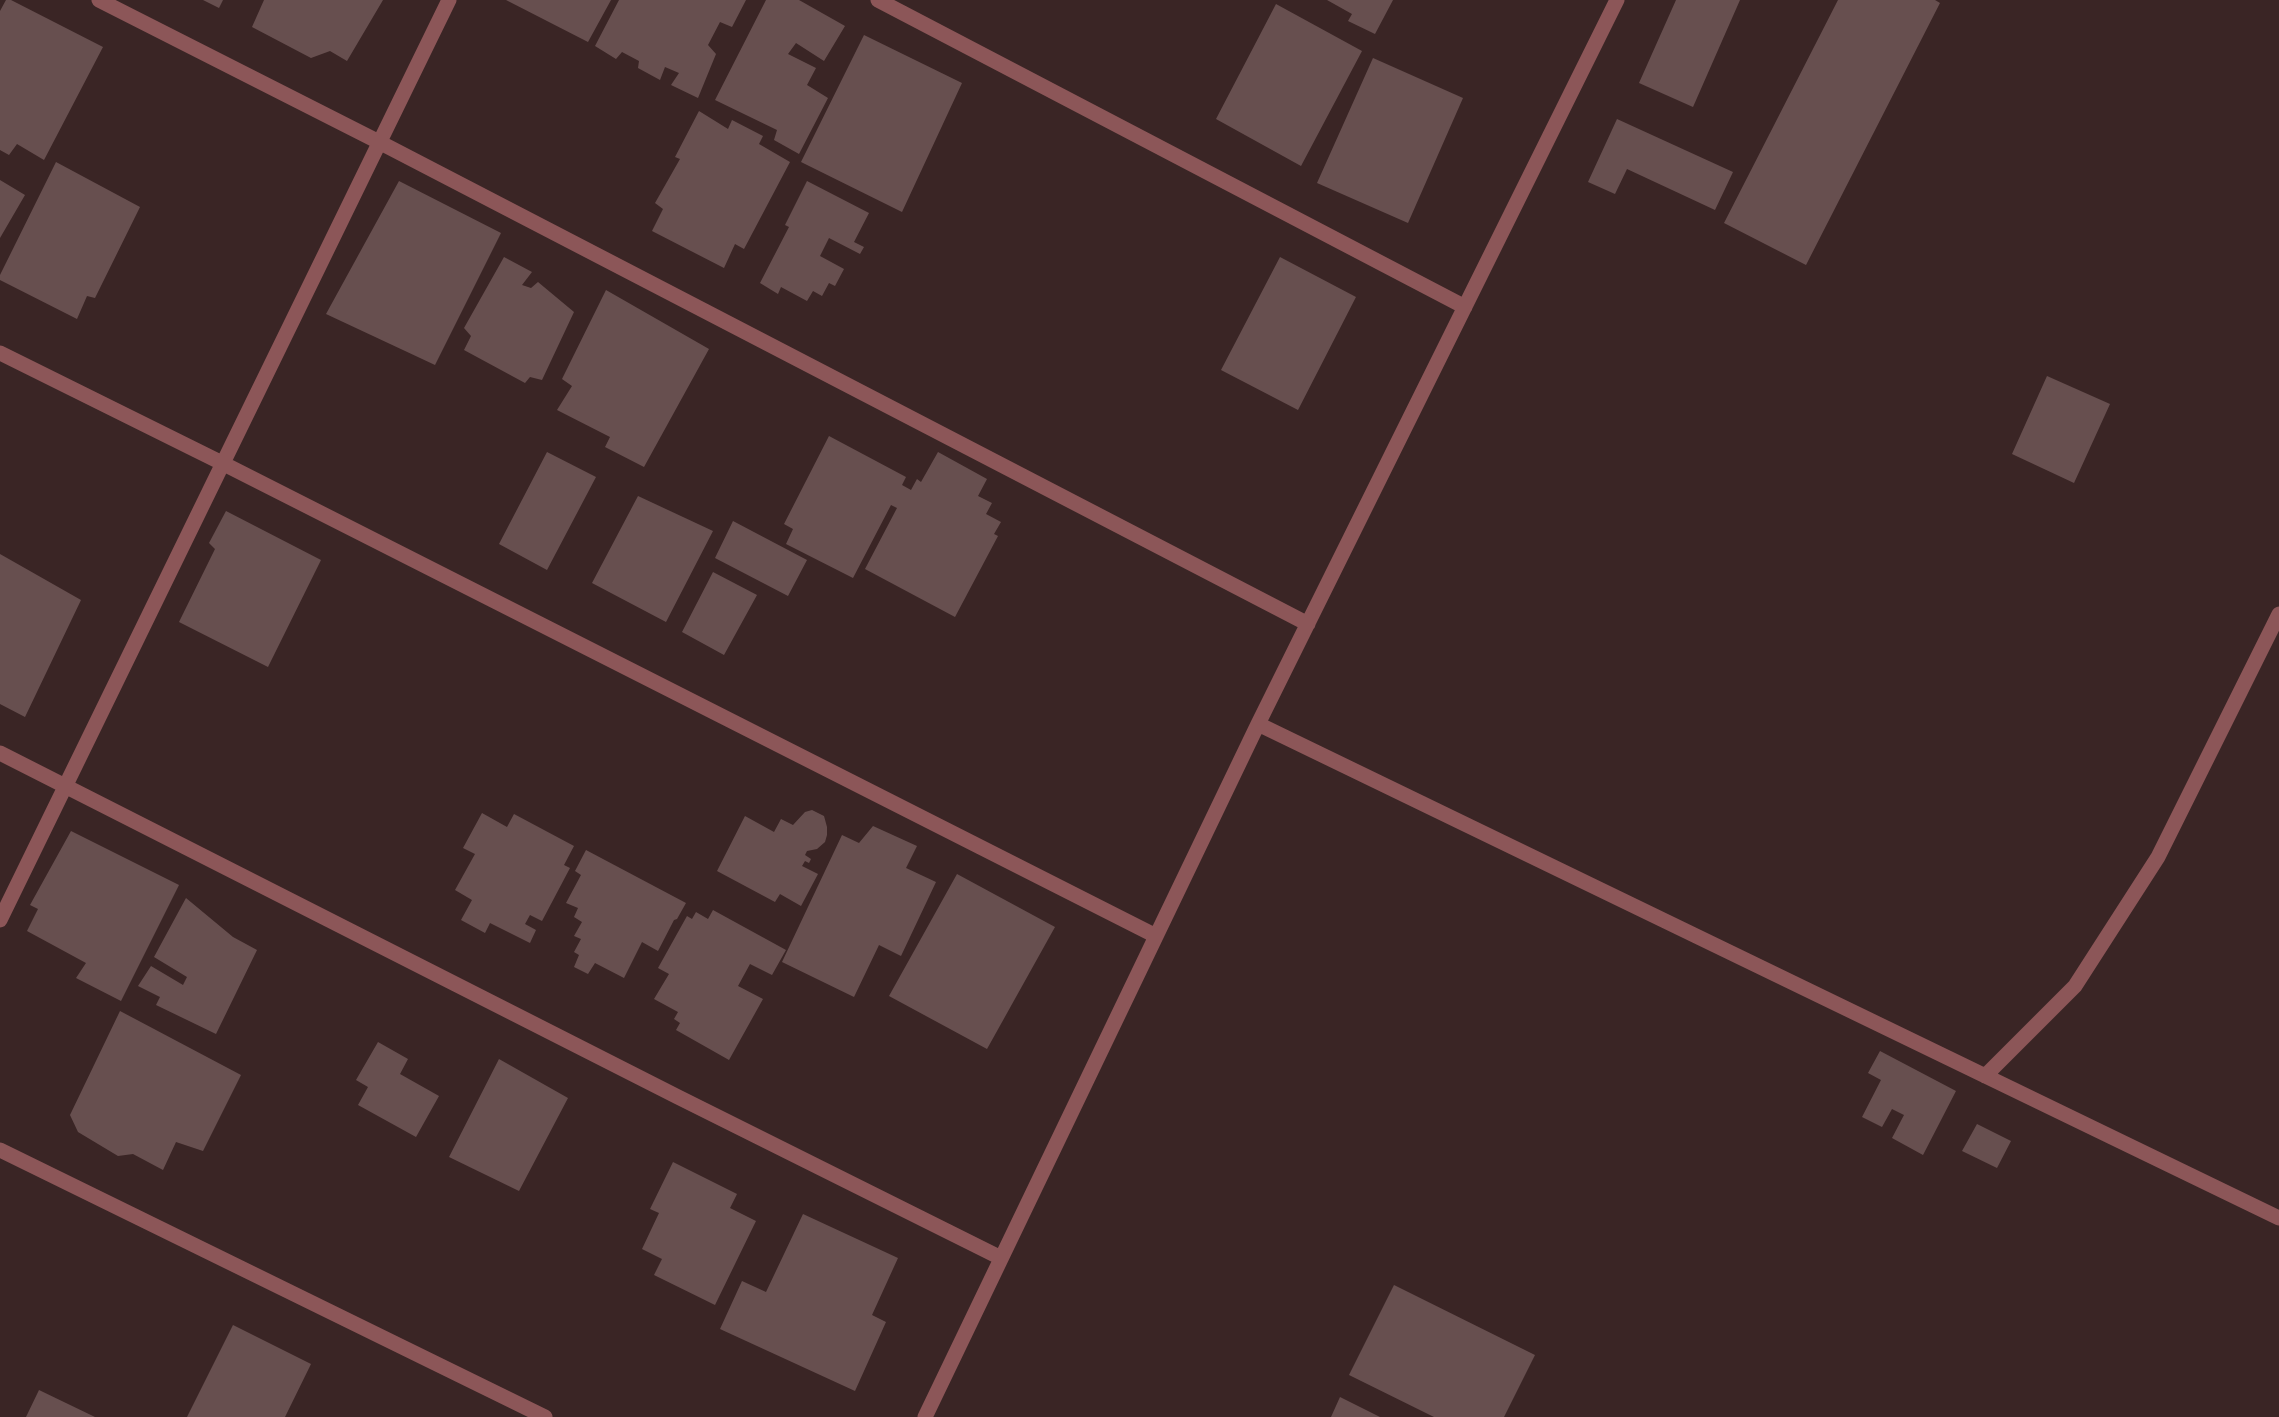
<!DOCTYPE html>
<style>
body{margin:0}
canvas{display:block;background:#3a2525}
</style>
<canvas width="2279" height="1417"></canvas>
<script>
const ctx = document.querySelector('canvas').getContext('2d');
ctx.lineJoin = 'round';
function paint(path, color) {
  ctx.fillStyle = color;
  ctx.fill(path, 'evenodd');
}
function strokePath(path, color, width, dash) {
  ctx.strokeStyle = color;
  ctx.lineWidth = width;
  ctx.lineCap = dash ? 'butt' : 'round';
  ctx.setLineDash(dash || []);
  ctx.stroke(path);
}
const building = new Path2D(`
 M6,0H11L103,47L44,160L17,144L9,155L0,150V11Z
 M203,0H223L219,8Z
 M264,0H383L347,61L330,51L311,58L252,27Z
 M506,0H611L588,42Z
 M619,0H746L732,27L720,22L708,45L716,54L698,98L671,85L679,73L665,67L660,80L638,68L639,61L622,52L616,59L595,46Z
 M766,0H799L845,26L824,61L796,43L788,54L816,68L807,85L828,98L799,154L774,140L777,130L715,100Z
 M1327,0H1393L1375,34L1348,21L1352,14Z
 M1676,0H1740L1693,107L1639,83Z
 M1838,0H1935L1940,3L1806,265L1724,223Z
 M1276,4L1362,51L1301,166L1216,119Z
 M864,35L962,83L902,212L801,162Z
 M1373,58L1463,98L1408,223L1317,183Z
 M699,111L728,129L732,120L763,136L759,144L790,162L744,249L735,244L724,268L652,231L663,209L655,203L680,159L675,157Z
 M1617,119L1733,172L1715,210L1627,169L1615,194L1588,182Z
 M56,162L140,207L95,298L87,296L77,319L0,280V275Z
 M0,180L25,195L0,238Z
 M399,181L501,233L435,365L326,314Z
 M807,181L869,213L854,242L864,247L860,254L829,238L820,256L844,269L835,286L829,283L822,296L813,291L807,301L781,287L778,294L760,283L789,227L785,225Z
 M504,257L532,272L522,285L531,288L538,282L574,312L542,380L530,377L525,383L464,350L471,336L464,328Z
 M1280,257L1356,297L1298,410L1221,370Z
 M606,290L709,349L644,467L605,447L610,437L557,410L572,386L562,379Z
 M2047,376L2110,404L2074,483L2012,454Z
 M829,436L906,477L902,485L911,490L917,479L921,482L938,452L987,479L978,496L992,503L986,514L1001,522L994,534L998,536L955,617L865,569L897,508L891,505L853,578L786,544L793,529L784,524Z
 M547,452L596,477L547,570L499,544Z
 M638,496L713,531L666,622L592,583Z
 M226,511L321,560L268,667L179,622L215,549L209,543Z
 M733,521L807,560L788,596L715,558Z
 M0,554L81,600L25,717L0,704Z
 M713,572L757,595L724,655L682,632Z
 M812,810L824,816L827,827V835L825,842L817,849L807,851L805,855L811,859L809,863L805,861L802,866L818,874L801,906L780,894L775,902L717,871L745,816L774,832L781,819L793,825L805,812Z
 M482,813L507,827L514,814L574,846L564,865L570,868L542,921L530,915L525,924L536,930L530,943L490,923L485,933L461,920L472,900L455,890L475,854L463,848Z
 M873,826L917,846L906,868L936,882L901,956L879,945L854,997L782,962L842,835L859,843Z
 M71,831L179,885L121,1001L76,978L86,963L27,931L38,909L30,905Z
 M586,850L686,903L677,919L674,920L658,951L642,942L624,978L595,963L588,974L574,967L579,955L574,952L581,939L574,936L582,922L574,917L578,908L566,903L581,875L575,871Z
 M957,874L1055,927L987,1049L889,996Z
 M186,898L233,937L257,950L216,1034L156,1005L160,997L138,986L151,966L183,985L187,977L154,957Z
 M713,910L786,950L772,975L750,964L738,986L763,999L729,1060L676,1030L680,1023L674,1019L678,1012L654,999L669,974L658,968L687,916L692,919L696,912L708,919Z
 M120,1011L241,1075L203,1151L176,1142L163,1170L133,1154L118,1156L78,1132L70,1115Z
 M378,1042L408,1059L400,1074L439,1096L416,1137L358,1105L368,1087L356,1080Z
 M1880,1051L1956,1091L1923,1155L1892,1138L1904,1115L1892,1109L1882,1127L1862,1117L1881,1080L1868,1073Z
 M499,1059L568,1098L519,1191L449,1157Z
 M1977,1124L2011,1141L1997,1168L1962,1151Z
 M673,1162L737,1194L730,1208L756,1221L715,1305L654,1275L662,1259L642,1249L659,1213L650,1209Z
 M803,1214L898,1258L872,1315L886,1322L855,1391L720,1329L742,1281L766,1292Z
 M1394,1285L1535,1355L1504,1417H1434L1349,1375Z
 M233,1325L311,1364L285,1417H187Z
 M39,1390L95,1417H26Z
 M1340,1397L1380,1417H1331Z`);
const minor = new Path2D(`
 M99,0L379,142L1308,624
 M878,0L1465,307
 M0,353L222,463L1156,936
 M1258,724L2279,1218
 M0,753L678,1097L1001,1258
 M0,920L449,0
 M1985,1076L2075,986L2158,857L2279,614
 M0,1150L545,1417
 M925,1417L1258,724L1617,0`);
paint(building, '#674f4f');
strokePath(minor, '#8c5658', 15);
</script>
